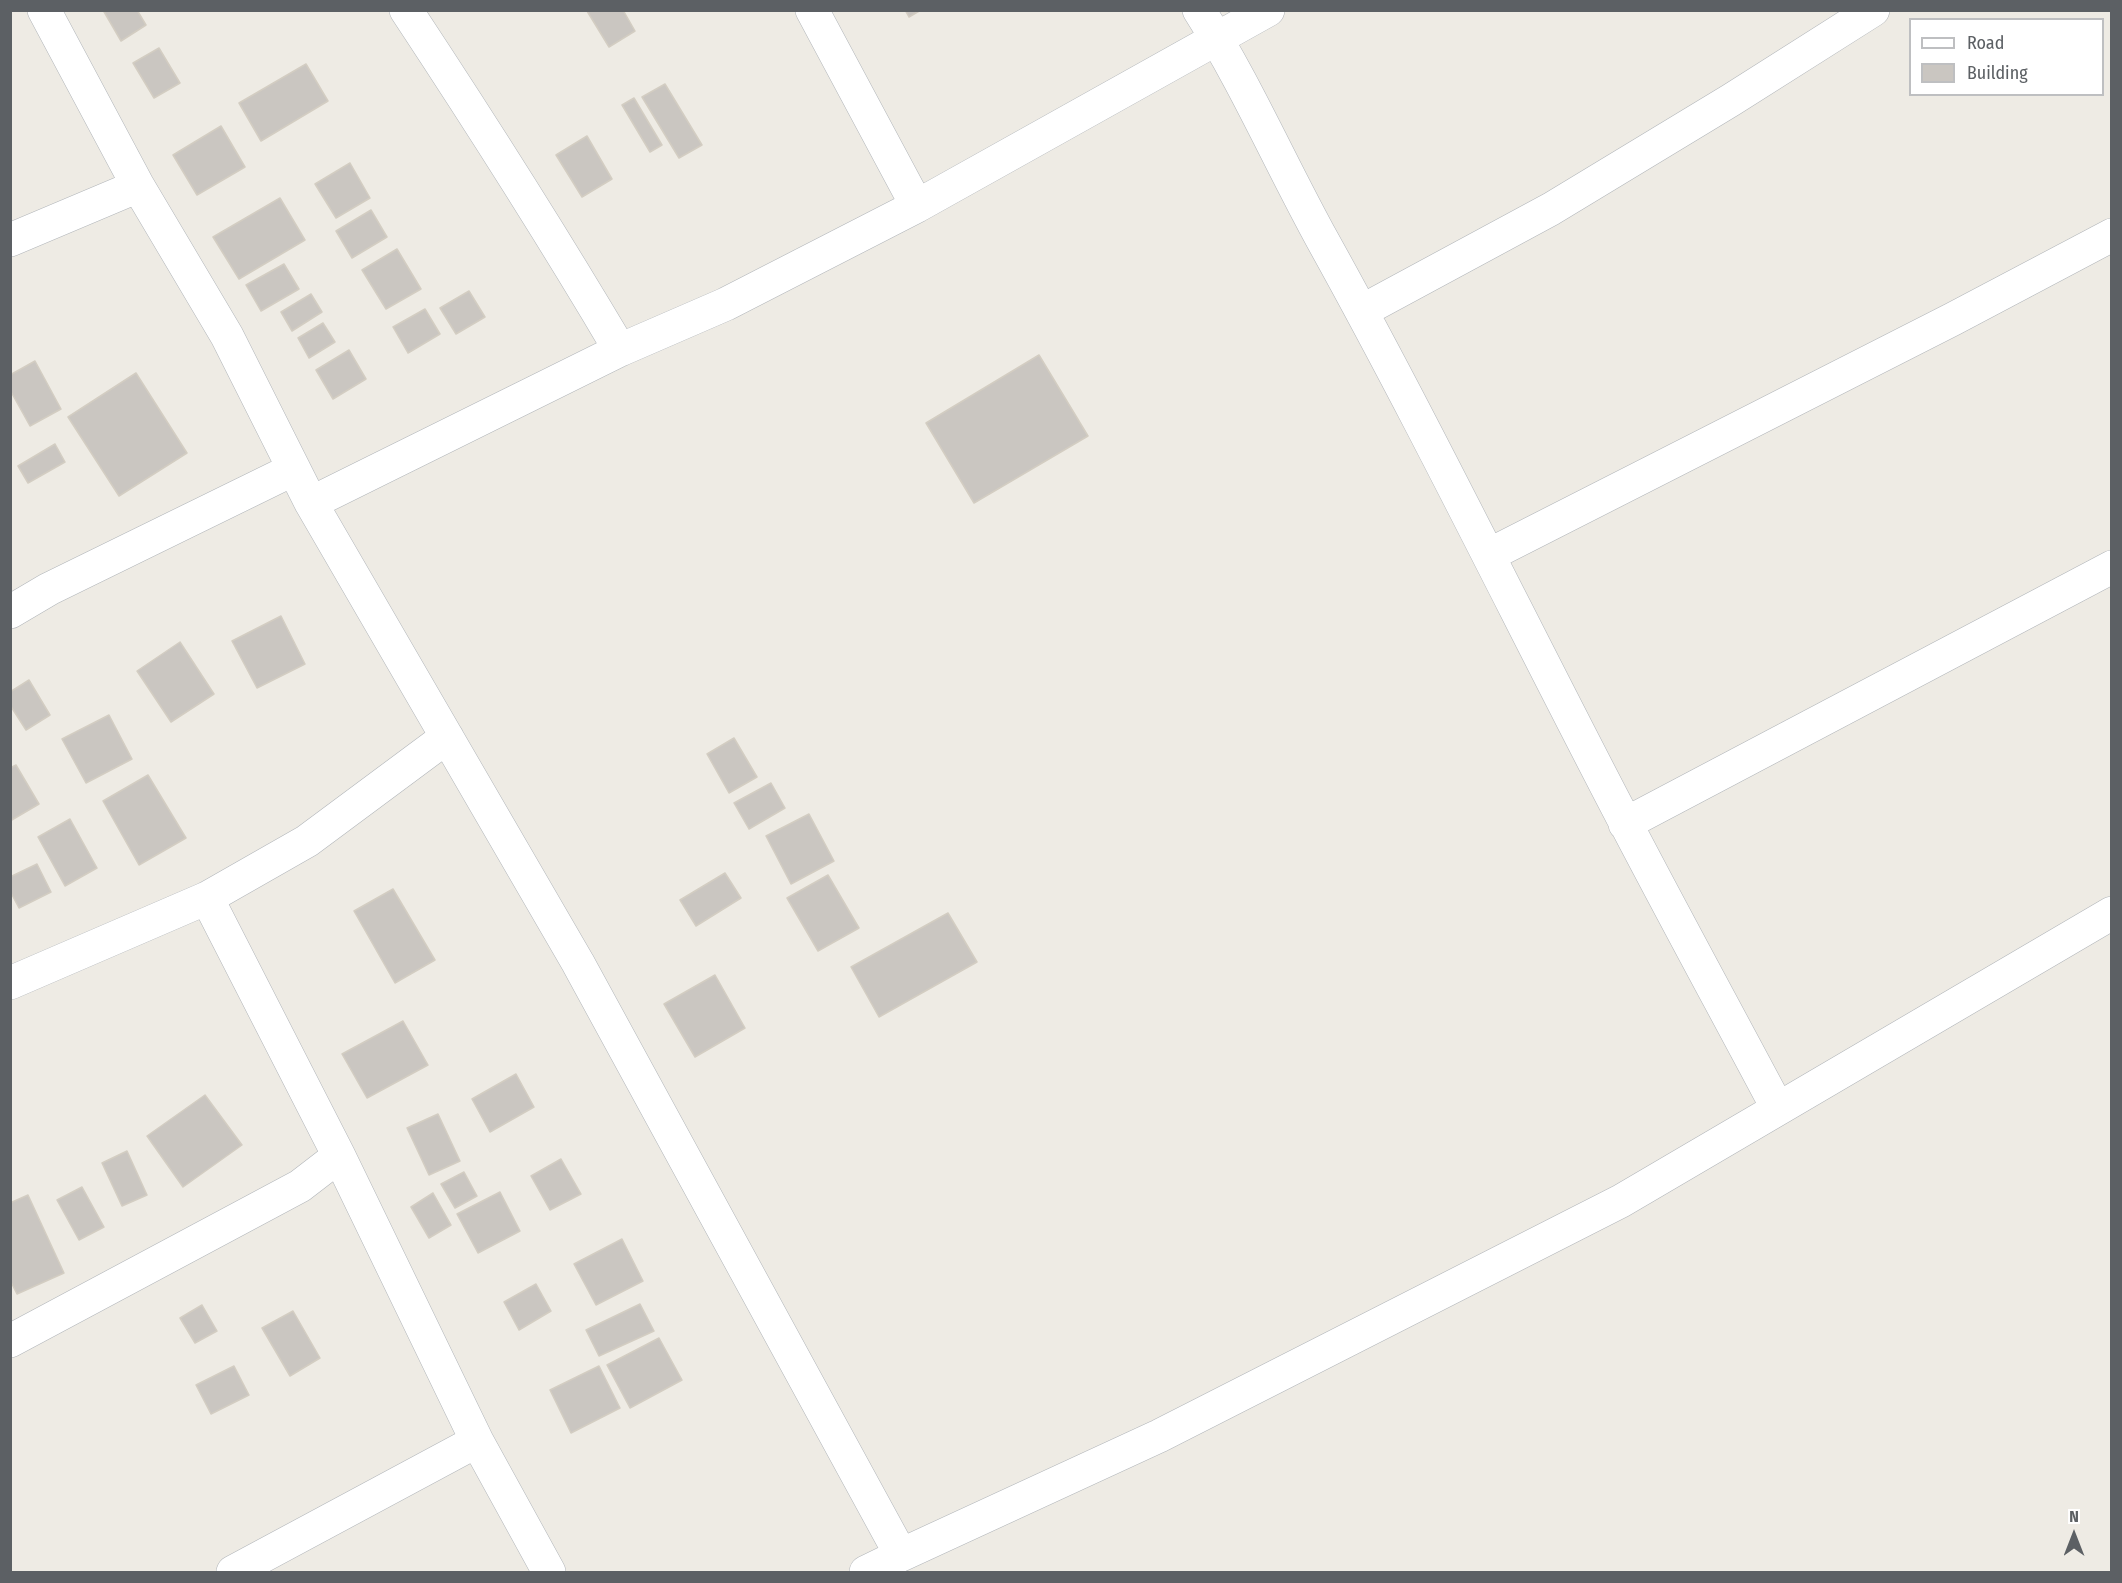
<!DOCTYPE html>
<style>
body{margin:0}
#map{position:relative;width:2122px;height:1583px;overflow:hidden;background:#eeebe4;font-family:"Fira Sans Condensed",sans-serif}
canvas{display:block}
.frame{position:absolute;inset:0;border:12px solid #5c6064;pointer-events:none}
.legend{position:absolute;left:1909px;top:18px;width:195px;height:78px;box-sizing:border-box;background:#fff;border:2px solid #bebfc1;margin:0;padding:8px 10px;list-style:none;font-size:18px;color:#5c6064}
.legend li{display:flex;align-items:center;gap:12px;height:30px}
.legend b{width:30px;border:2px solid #bebfc1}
.north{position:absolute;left:2044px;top:1505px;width:60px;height:60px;-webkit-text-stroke:4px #fff;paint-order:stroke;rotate:0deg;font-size:16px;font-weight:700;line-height:24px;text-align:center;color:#5c6064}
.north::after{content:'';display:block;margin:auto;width:21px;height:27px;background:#5c6064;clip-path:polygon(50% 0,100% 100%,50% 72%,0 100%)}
</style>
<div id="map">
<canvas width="2122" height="1583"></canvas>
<div class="frame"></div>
<ul class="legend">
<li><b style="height:8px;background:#fff"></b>Road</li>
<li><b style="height:16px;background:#cac6c1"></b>Building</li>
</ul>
<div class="north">N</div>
</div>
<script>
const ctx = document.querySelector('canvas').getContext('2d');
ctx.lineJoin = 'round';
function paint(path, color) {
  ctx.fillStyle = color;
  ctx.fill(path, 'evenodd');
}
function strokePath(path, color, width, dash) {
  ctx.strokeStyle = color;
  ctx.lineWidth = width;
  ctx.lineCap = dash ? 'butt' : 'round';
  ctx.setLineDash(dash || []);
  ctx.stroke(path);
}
const building = new Path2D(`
 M103,10H137L146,25L121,41Z
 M623,10L635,31L609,47L587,11Z
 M905,10H921L909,17Z
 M159,48L180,83L154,98L133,63Z
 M306,64L328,101L261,141L239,103Z
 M665,84L702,145L679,158L642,97Z
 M634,98L662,145L650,152L622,105Z
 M221,126L245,167L197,195L173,155Z
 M587,136L612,179L582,197L556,155Z
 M350,163L370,198L336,218L315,184Z
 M280,198L305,240L239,279L213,237Z
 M371,210L387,237L352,258L336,231Z
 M397,249L421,289L386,309L362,270Z
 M284,264L299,289L261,311L246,285Z
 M469,291L485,317L456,334L440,308Z
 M311,294L322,312L292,331L281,312Z
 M425,309L440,334L408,353L393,327Z
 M323,323L335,342L309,358L298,338Z
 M349,350L366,379L333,399L316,370Z
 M1039,355L1088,436L974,503L926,423Z
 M35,361L61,409L30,426L10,390V375Z
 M136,373L187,453L119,496L68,417Z
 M55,444L65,462L28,483L18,466Z
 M281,616L305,664L257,688L232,641Z
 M180,642L214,694L171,722L137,671Z
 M29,680L50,715L26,730L10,705V692Z
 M109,715L132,759L86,783L62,739Z
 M734,738L757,777L729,793L707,754Z
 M16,765L39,804L10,821V768Z
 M148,775L186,838L139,865L103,801Z
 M771,783L785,808L749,829L734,803Z
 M809,814L834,861L791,884L766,836Z
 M70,819L97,868L65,886L38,837Z
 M37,864L51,892L19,908L10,891V877Z
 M725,873L741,898L696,926L680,900Z
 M828,875L859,928L818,951L787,898Z
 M393,889L435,960L395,983L354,911Z
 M948,913L977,962L879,1017L851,967Z
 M715,975L745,1028L695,1057L664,1004Z
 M403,1021L428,1065L367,1098L342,1054Z
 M516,1074L534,1107L490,1132L472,1099Z
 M205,1095L242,1145L183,1187L147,1136Z
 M438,1114L460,1161L429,1175L407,1128Z
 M127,1151L147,1195L122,1206L102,1163Z
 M561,1159L581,1194L550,1210L531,1176Z
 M464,1172L477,1196L455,1208L441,1184Z
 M82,1187L104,1227L79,1240L57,1200Z
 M500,1192L520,1231L478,1253L457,1214Z
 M433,1193L451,1225L429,1238L411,1207Z
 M28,1195L64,1273L17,1294L10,1280V1203Z
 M622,1239L643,1281L596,1305L574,1264Z
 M536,1284L551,1311L519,1330L504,1302Z
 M640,1304L654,1331L599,1356L586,1330Z
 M202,1305L217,1331L195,1343L180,1318Z
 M293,1311L320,1358L290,1376L262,1328Z
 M659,1338L682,1380L630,1408L607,1365Z
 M234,1366L249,1395L211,1414L196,1385Z
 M599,1366L620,1408L571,1433L550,1390Z`);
const street = new Path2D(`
 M44,10L138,186L227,336L311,503L578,963L901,1555L1159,1436L1621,1201L2112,913
 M406,10C480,122 552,235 620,350
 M812,10L917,206
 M1199,10C1246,84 1281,165 1323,241C1429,432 1524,629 1625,822C1675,918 1727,1013 1778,1109
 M10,240L138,186
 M1362,311L1551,209L1731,100L1873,10
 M311,503L620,350L726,304L917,206L1268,10
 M1489,555L1953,319L2112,235
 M10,612L49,589L294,469
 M1625,824L2112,567
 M207,898L339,1156L477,1441L549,1572
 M10,983L207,898L307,841L447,737
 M10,1341L300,1186L339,1156
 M233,1572L477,1441
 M866,1572L901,1555`);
paint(building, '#cac6c1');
strokePath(building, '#d3cdc2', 1.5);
strokePath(street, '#b1b5b9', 34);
strokePath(street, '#fff', 33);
</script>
